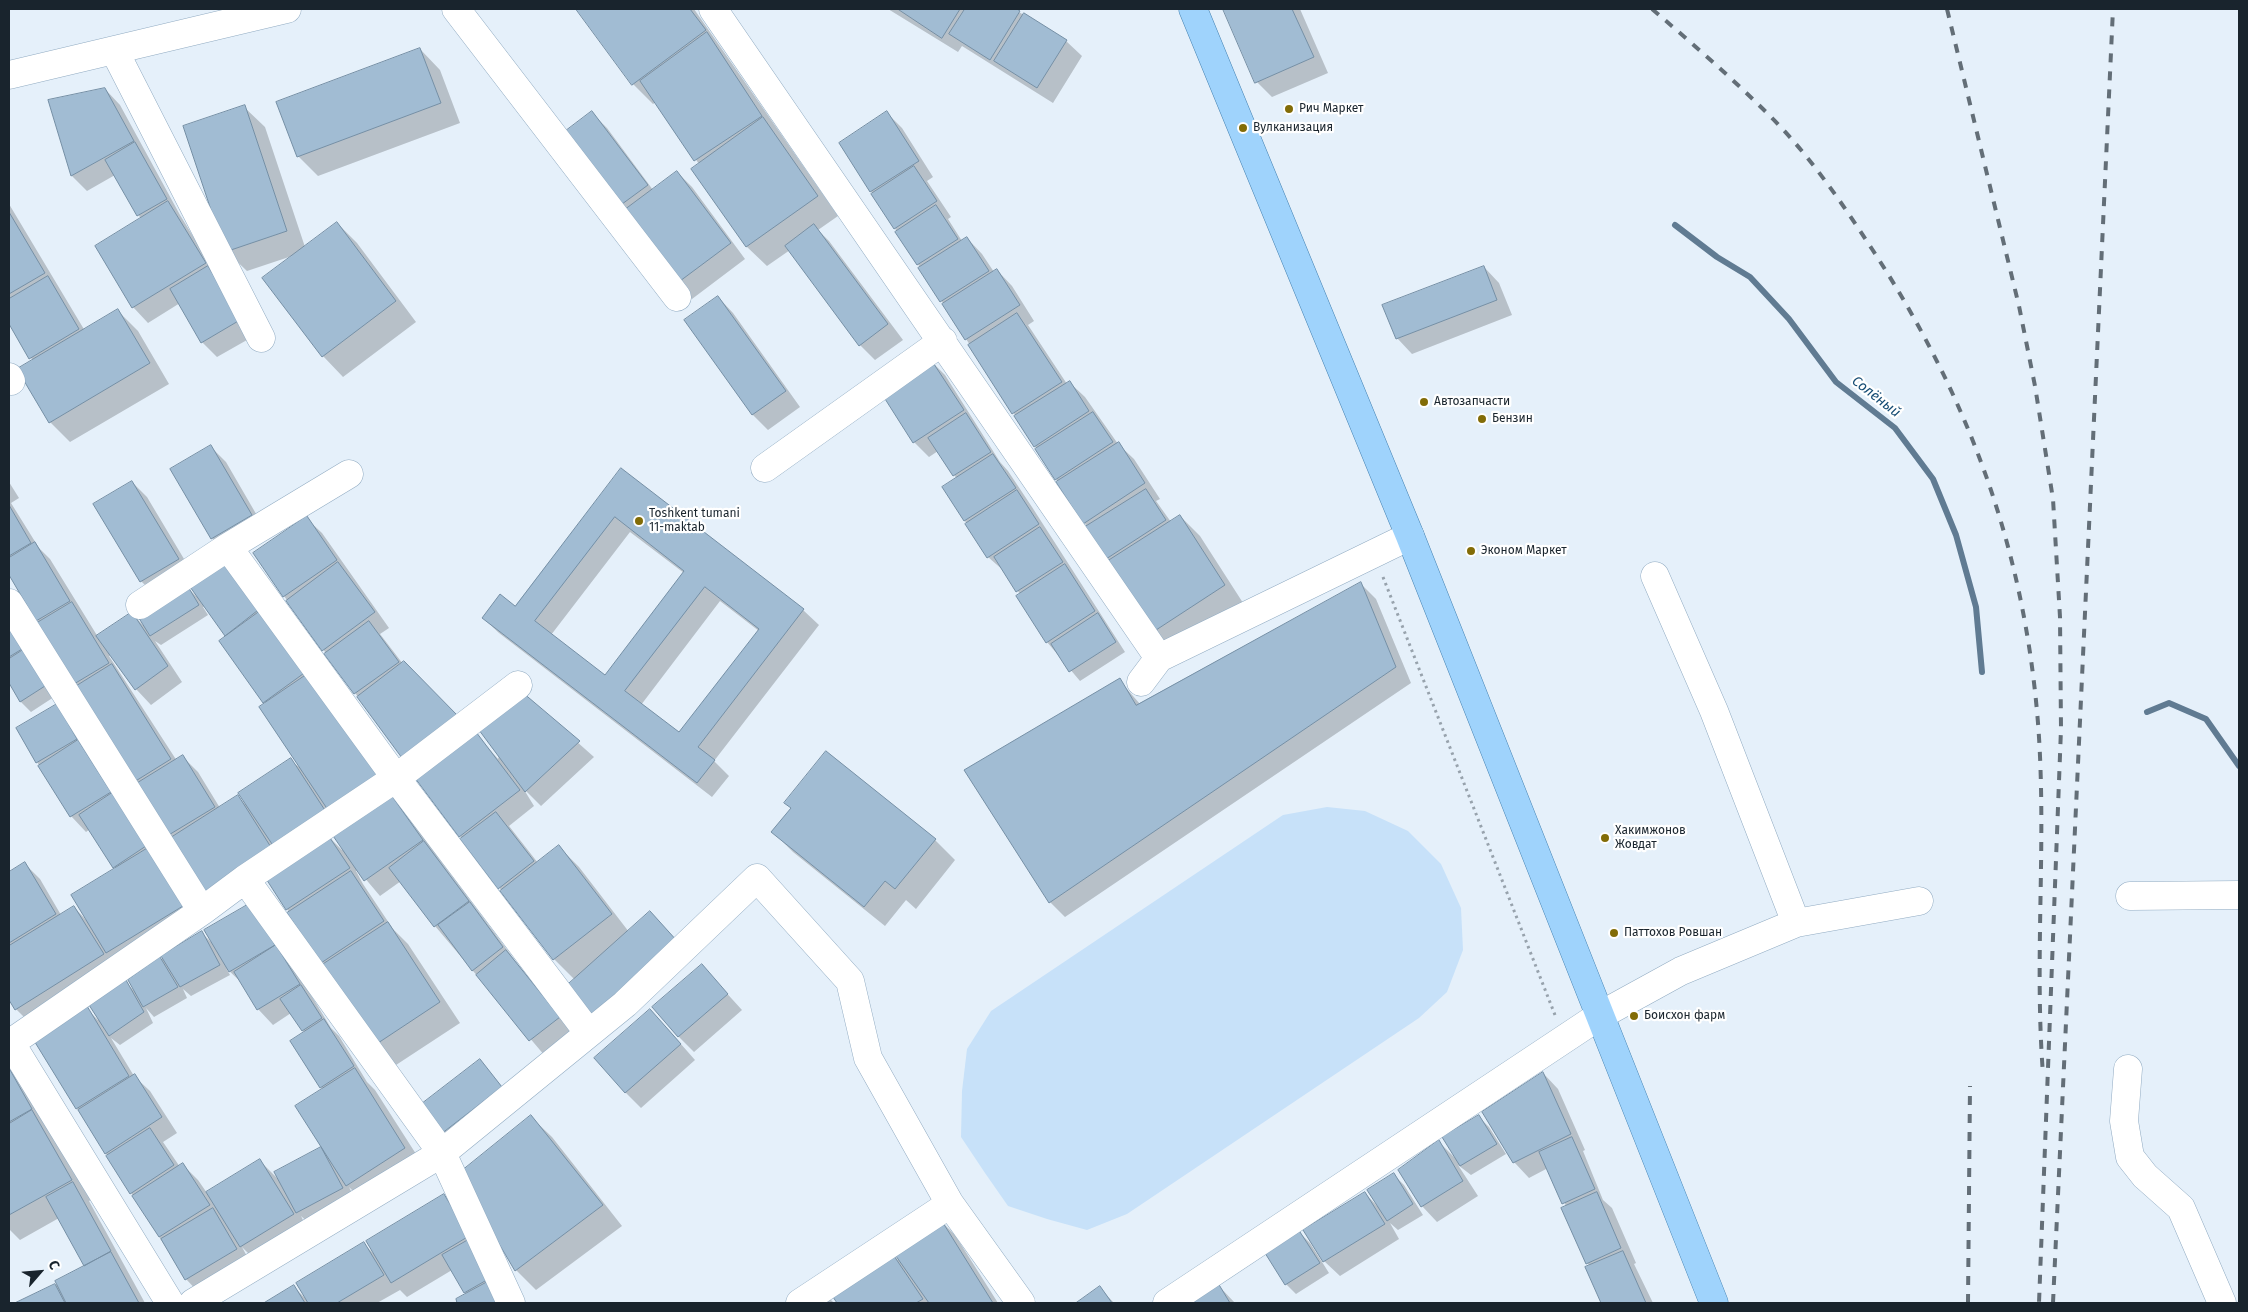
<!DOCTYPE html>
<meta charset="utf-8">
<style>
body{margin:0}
#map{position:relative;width:2248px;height:1312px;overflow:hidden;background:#e5f0fa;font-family:"Fira Sans",sans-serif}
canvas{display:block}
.frame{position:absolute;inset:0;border:10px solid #19242d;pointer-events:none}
.north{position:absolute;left:15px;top:1247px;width:50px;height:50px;-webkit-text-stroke:4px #fff;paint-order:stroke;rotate:63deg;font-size:14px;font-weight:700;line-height:20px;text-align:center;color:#19242d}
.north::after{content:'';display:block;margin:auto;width:18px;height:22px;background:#19242d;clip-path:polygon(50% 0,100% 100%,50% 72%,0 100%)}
</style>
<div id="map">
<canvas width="2248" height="1312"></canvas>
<div class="frame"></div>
<div class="north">С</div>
</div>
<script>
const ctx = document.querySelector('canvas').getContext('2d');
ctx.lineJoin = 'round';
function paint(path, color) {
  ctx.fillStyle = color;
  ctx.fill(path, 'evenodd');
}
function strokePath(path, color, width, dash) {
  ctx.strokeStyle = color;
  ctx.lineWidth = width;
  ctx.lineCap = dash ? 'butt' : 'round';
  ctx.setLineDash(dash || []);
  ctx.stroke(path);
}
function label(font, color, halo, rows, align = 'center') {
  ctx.font = font + ' "Fira Sans",sans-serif';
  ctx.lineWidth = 4.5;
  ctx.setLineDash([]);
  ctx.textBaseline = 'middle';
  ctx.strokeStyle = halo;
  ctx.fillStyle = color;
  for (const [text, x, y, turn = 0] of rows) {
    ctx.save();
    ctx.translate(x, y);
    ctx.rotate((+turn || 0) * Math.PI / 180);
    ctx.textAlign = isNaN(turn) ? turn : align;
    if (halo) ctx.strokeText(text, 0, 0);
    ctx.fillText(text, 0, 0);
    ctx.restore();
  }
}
const green = new Path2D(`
 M1327,807L1365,811L1408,831L1441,864L1461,908L1463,950L1447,992L1419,1018L1127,1214L1087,1230L1047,1219L1008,1206L985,1173L961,1137L962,1091L967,1049L991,1011L1283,815Z`);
const shadow = new Path2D(`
 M577,9H694L838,216L818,230L829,241L903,340L875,360L860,345L790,250L767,266L746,246L699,164L656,102L653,104L633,84Z
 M888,9H1014L1066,41L1082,56L1053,103L962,46L958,52Z
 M1224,9H1300L1328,73L1272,97L1257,82Z
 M420,49L440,70L460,123L318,176L298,156Z
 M105,89L120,105L180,215L254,336L217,357L202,342L180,303L148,323L133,307L96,246L141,219L115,175L87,191L72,176L50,101Z
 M244,107L265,127L305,247L337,223L357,243L416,322L343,377L323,356L292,256L247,271L226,251Z
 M592,113L607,128L653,190L677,172L692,187L745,259L692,299L677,284L623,212Z
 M887,113L902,128L933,177L927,181L951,217L948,219L962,241L967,238L982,254L994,272L997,270L1012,286L1034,321L1028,325L1067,384L1069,382L1085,397L1118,444L1134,459L1160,499L1156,501L1171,522L1180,516L1200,536L1245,606L1174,651L1154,631L840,143Z
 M9,204L85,331L118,311L138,331L169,384L70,442L50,422L33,361L9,322Z
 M1484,267L1499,283L1512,315L1412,354L1397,338Z
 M718,297L733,313L800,407L768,430L753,415L686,320Z
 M930,360L945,375L1000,462L1008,471L1032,507L1125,652L1080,681L1047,642L1020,594L1004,571L988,557L944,488L957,479L938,451L929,457L914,442Z
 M211,447L226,462L266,531L227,554L212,538Z
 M621,470L803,610L819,625L714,761L729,776L712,797L499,633L483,618L515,608ZM630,532L684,573L605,677L551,635ZM720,601L759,631L680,734L641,705Z
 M9,482L19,498L11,503L39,548L50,559L98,637L132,614L144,626L186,586L196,596L225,560L437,856L517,963L574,1033L545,1056L435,926L401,881L380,896L358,870L356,871L363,884L393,929L408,944L460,1023L396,1065L376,1045L268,880L205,895L9,573ZM205,606L228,637L303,770L290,760L245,804L237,796L220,808L198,772L183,757L177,761L109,656L111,655L136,689L151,705L182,682L155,641L161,645L208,615L203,607ZM334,836L343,849L342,850L331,839Z
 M132,482L147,497L193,574L156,596L141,581Z
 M306,518L322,533L389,628L380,634L403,664L471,731L473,730L498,759L522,693L594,757L541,806L523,788L534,806L509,826L538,863L559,847L579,867L629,932L650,912L693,958L575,980L554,959L460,836L284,596Z
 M1360,583L1376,599L1411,683L1065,917L1050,902L1119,680L1140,704Z
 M9,624L54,697L31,712L21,702L9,682Z
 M57,706L197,922L122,967L111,956L118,970L31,1024L16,1009L9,998V873L25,864L40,879L61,915L74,907L86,920L116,869L90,829L86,832L71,816L37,762Z
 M773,832L935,840L955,860L916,909L906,900L885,926L793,852Z
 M248,906L291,962L331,1028L339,1036L367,1082L375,1090L425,1168L367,1205L349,1187L357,1203L313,1227L301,1216L308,1230L257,1262L242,1247L251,1264L201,1295L186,1279L77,1108L86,1008L98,1020L126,982L134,991L129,980L202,933L213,944ZM226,968L243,984L258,1009L273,1025L291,1013L305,1033L291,1041L323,1090L326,1154L321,1148L279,1180L260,1161L207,1193L198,1180L183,1165L180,1167L163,1142L177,1133L150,1091L134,1076L111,1038L120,1045L153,1023L146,1008L154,1017L187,998L183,989L191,996L230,975Z
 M702,966L742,1010L694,1052L678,1036Z
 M665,1026L695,1060L641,1108L625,1092Z
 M480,1061L516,1103L457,1148L442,1133Z
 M9,1068L21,1080L91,1200L89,1201L145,1303H18L58,1284L86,1267L59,1218L20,1240L9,1229Z
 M1543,1073L1558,1089L1585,1150L1583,1151L1603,1200L1612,1208L1636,1263L1634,1264L1653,1303H1602L1586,1268L1590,1266L1587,1263L1566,1206L1548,1168L1529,1178L1514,1162Z
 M531,1117L552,1137L622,1226L536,1290L516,1270Z
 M1479,1117L1489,1127L1506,1154L1471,1175L1458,1165L1478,1196L1437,1222L1422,1206L1439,1142L1456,1159Z
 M1394,1175L1404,1185L1423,1215L1398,1230L1390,1223L1399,1239L1340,1276L1324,1261L1305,1230L1365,1193L1378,1207Z
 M443,1196L459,1211L511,1303H459L457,1300L467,1295L452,1270L407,1297L400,1290L377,1303H267L294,1287L306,1299L364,1244L374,1254Z
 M940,1220L955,1235L998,1303H838L830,1292L890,1251L898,1260Z
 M1300,1233L1310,1243L1329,1273L1296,1294L1286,1284Z
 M1218,1285L1235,1303H1189Z
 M1100,1288L1114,1303H1079Z
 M826,1295L834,1303H816Z`);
const stream = new Path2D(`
 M1675,225L1717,257L1750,277L1789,319L1836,382L1895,428L1933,479L1956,535L1976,607L1982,672
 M2147,712L2169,703L2206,719L2239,766`);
const building = new Path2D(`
 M576,9H690L706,30L632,85Z
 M898,9H960L942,38Z
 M965,9H1017L1020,11L990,60L949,34Z
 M1223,9H1292L1314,57L1255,83Z
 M1024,13L1067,40L1037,88L994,61Z
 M707,32L762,116L694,161L640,81Z
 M420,48L441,103L297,157L276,102Z
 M105,88L134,141L71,176L48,100Z
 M245,105L287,231L225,252L183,126Z
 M592,111L648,185L618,207L563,133Z
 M887,111L919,161L870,192L839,143Z
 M763,117L818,196L746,247L691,169Z
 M135,142L167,199L137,216L105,160Z
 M914,166L937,201L894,229L871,194Z
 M677,171L731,243L676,284L622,212Z
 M168,201L206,263L132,308L95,246Z
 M936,205L958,239L917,265L895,232Z
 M9,212L45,273L9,294Z
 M337,222L396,301L322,357L262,278Z
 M814,224L888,324L859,346L785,246Z
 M967,237L989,271L940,302L918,268Z
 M208,266L240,320L201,343L170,289Z
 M1484,266L1497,300L1396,339L1382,305Z
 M997,269L1020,305L965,340L942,304Z
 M48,276L79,329L29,359L9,324V299Z
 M718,296L786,391L752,415L684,320Z
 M118,309L150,363L49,423L17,369Z
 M1017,313L1062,382L1012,414L968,345Z
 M930,358L964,410L913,443L880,391Z
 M1070,381L1089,411L1034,447L1014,416Z
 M1093,412L1113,442L1055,480L1035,449Z
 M966,413L991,452L953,476L928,438Z
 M1119,442L1145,483L1083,524L1056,482Z
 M211,445L252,515L211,539L170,469Z
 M993,454L1016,488L964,521L942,487Z
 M621,468L804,609L698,747L715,760L697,783L482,618L500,594L515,606ZM615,517L684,571L605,675L535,621ZM705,587L759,629L679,732L625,691Z
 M132,481L179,559L140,582L93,504Z
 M1146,489L1166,520L1106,559L1085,527Z
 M1017,490L1039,524L987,558L965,524Z
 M9,505L31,543L9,556Z
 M1180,515L1225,585L1153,632L1108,561Z
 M307,516L337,560L283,597L253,553Z
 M1040,527L1063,562L1016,592L994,557Z
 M35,542L70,601L36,621L9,575V558Z
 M225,559L262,607L225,636L188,584Z
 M338,562L375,612L322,651L286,601Z
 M1065,564L1095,611L1046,643L1016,596Z
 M1361,582L1396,667L1049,903L964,770L1120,678L1136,705Z
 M187,585L199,605L150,636L137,615Z
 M72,602L109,663L74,684L37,623Z
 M263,609L307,671L263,703L219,641Z
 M132,612L168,666L135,690L96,636Z
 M1098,613L1116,642L1069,672L1051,644Z
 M369,621L399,662L354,694L324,654Z
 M9,628L22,649L9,657Z
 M23,650L45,686L20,702L9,683V659Z
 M404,661L458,716L402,758L357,697Z
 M112,664L171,759L134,782L75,687Z
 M309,673L380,780L330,813L259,707Z
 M522,692L580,741L525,792L476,726Z
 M57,704L77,739L36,763L16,728Z
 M473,728L520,790L459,837L412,774Z
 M78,740L111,792L70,817L38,766Z
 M826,751L936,839L895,889L885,881L864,907L771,832L791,808L784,803Z
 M183,755L215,807L167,836L136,784Z
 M291,758L328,815L276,850L238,793Z
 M387,789L423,840L364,881L329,830Z
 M112,793L146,846L113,868L79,815Z
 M238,795L274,852L204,895L169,839Z
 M496,812L534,861L498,889L460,839Z
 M326,832L350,868L286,910L263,874Z
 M424,841L469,901L434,927L389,868Z
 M559,845L612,914L553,960L500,891Z
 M148,848L183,906L106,953L71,895Z
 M25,862L56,914L9,943V872Z
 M351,871L384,921L321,963L287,913Z
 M470,902L503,947L472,971L438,925Z
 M249,904L275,945L229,972L204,930Z
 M74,906L104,954L15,1010L9,1000V946Z
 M650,911L678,942L592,1020L564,988Z
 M388,922L440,1002L375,1045L322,965Z
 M202,931L220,965L180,987L161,956Z
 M276,945L300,984L257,1010L234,972Z
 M506,950L560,1017L529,1041L476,975Z
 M160,957L178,987L143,1007L128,980Z
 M702,964L728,994L678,1037L652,1007Z
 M126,980L144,1012L109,1036L89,1005Z
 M301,985L322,1018L302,1031L280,999Z
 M87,1006L129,1076L76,1109L33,1039Z
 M650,1009L681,1044L625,1093L594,1058Z
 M324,1019L354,1066L320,1088L290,1041Z
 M480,1059L502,1087L441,1134L419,1106Z
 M9,1068L32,1109L9,1122Z
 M355,1068L405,1148L346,1186L295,1106Z
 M1543,1072L1571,1134L1513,1163L1482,1112Z
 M135,1074L162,1117L105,1154L78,1110Z
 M32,1110L72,1180L9,1215V1124Z
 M531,1115L603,1205L515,1271L458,1174Z
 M1479,1115L1497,1144L1460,1166L1442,1137Z
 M150,1128L174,1165L130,1194L106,1156Z
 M1572,1137L1595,1189L1562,1204L1539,1152Z
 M1439,1140L1463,1181L1421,1207L1398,1170Z
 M321,1147L343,1188L296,1213L274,1172Z
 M260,1159L294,1214L240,1247L206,1192Z
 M183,1163L210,1205L159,1237L132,1196Z
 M1394,1173L1413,1204L1387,1221L1367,1190Z
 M73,1182L111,1251L84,1266L46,1197Z
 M1365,1192L1385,1224L1323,1262L1303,1230Z
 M1597,1192L1621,1248L1586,1264L1561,1208Z
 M444,1194L469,1236L391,1283L366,1241Z
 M213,1208L237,1249L185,1280L161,1239Z
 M940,1218L993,1303H929L891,1249Z
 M1300,1232L1320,1263L1285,1285L1265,1253Z
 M470,1239L492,1277L464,1293L442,1255Z
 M364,1242L384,1275L337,1303H308L296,1283Z
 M890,1250L923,1299L916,1303H837L829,1291Z
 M1623,1251L1646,1303H1601L1585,1267Z
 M111,1252L139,1303H66L55,1281Z
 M493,1279L503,1303H457L456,1299Z
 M1218,1283L1230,1303H1187Z
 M55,1284L65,1303H15Z
 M294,1285L305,1303H264Z
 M1100,1286L1112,1303H1076Z`);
const path = new Path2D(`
 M1383,577L1555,1015`);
const minor = new Path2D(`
 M456,9L677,297
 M713,9L1159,658
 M114,50L261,338
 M9,75L287,9
 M9,377L11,381
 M765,468L943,341
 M228,547L396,778L588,1032
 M1655,576L1714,711L1796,923
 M9,603L202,911
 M140,605L228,547L349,474
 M1141,682L1159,658L1410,536
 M245,879L442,1153L511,1303
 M2130,896L2239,895
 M9,1040L170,1303
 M9,1044L202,911L245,879L396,778L518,685
 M2128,1069L2124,1121L2130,1157L2145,1176L2181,1208L2222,1303
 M193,1303L442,1153L625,1004L757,878L850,981L868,1058L950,1204L1021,1303
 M800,1303L950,1204
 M1167,1303L1599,1016L1681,971L1796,923L1919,901`);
const major = new Path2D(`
 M1193,9L1410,536L1714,1303`);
const rail = new Path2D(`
 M1652,9C1692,43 1733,79 1771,117C1810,156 1842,203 1872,249C1968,396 2024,547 2038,723C2047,840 2034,957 2043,1074
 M1947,9L2019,306L2035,386L2053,499L2060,617L2061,729L2039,1303
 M1968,1303L1970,1086
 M2053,1303L2113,9`);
const markers = [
 [1289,109,5,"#826c07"],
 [1243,128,5,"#826c07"],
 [1424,402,5,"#826c07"],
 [1482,419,5,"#826c07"],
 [639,521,5,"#826c07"],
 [1471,551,5,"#826c07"],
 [1605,838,5,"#826c07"],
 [1614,933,5,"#826c07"],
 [1634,1016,5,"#826c07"]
];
const poiNames = [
 ["Рич Маркет",1299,109],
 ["Вулканизация",1253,128],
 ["Автозапчасти",1434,402],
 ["Бензин",1492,419],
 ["Toshkent tumani",649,514],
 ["11-maktab",649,528],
 ["Эконом Маркет",1481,551],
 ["Хакимжонов",1615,831],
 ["Жовдат",1615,845],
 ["Паттохов Ровшан",1624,933],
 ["Боисхон фарм",1644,1016]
];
const waterNames = [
 ["Солёный",1876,397,38]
];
paint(green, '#c7e1f9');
paint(shadow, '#0003');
strokePath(stream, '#607b92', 6);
paint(building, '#a1bcd3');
strokePath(building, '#758fa5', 1);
strokePath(minor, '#91abc2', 29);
strokePath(major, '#4683b2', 29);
strokePath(path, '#97a2ac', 3, [2.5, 4]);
strokePath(minor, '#fff', 28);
strokePath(major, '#9fd3fc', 28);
strokePath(rail, '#636e77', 4, [9, 9]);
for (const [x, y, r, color] of markers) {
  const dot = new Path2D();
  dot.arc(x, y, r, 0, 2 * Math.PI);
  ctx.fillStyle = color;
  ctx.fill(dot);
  strokePath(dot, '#fff', 2);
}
label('12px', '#19242d', '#fff', poiNames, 'left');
label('italic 14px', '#154c74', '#fff', waterNames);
</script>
